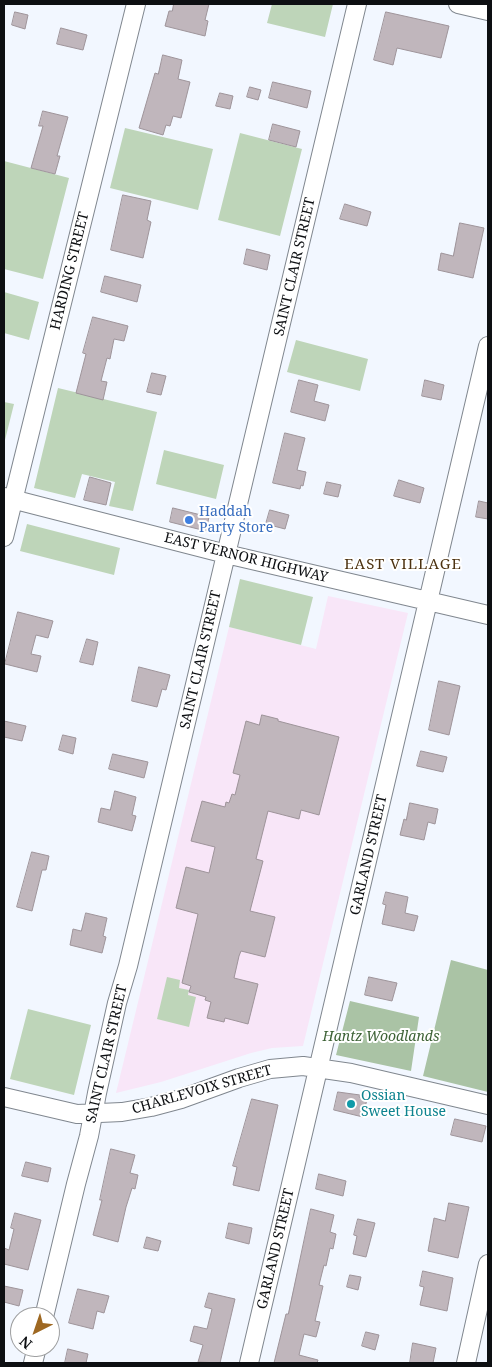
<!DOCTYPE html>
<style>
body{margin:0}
#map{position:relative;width:492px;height:1367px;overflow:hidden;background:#f2f7ff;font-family:"Noto Serif",serif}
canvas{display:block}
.frame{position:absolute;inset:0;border:5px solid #0d0f12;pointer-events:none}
.north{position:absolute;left:10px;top:1307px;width:50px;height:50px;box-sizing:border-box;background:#fff;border:1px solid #9e9fa0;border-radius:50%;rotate:221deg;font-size:14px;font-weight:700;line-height:20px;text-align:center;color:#0d0f12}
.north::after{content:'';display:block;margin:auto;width:18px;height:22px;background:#9e6822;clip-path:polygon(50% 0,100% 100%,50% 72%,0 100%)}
</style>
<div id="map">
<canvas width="492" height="1367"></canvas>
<div class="frame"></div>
<div class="north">N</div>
</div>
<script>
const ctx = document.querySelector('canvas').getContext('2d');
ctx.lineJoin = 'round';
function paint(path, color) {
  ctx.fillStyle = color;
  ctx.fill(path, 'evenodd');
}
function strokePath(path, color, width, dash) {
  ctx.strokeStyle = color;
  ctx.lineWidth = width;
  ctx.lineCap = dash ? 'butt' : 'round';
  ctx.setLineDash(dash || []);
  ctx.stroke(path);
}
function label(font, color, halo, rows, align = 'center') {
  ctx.font = font + ' "Noto Serif",serif';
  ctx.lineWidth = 4;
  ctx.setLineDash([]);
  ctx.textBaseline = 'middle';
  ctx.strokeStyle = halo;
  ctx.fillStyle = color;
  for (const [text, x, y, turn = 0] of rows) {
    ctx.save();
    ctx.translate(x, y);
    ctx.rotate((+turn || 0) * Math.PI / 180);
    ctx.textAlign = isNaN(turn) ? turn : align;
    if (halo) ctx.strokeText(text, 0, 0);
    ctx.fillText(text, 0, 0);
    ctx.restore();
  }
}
const education = new Path2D(`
 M328,596L408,613L303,1046L272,1048L251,1053L161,1082L116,1093L229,627L316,649Z`);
const green = new Path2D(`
 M272,4H333L325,37L267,23Z
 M125,128L213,149L198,210L110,188Z
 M240,133L302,149L280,236L218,220Z
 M4,161L69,178L43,279L4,269Z
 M4,292L39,302L29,340L4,333Z
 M296,340L368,359L360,391L287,372Z
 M58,388L157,412L133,511L109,506L115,482L82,474L75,498L34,488Z
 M4,402L14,404L5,440H4Z
 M164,450L224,465L216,499L156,484Z
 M27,524L120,548L114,575L20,551Z
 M240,579L313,597L301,645L229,627Z
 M167,977L180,980L179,988L189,990L188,995L196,997L189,1027L157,1019Z
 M28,1009L91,1025L74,1095L10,1079Z`);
const forest = new Path2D(`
 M451,960L488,970V1092L423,1076Z
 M350,1001L419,1017L411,1071L336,1055Z`);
const building = new Path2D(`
 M174,4H209L205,20L208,21L205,36L165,26L169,11H172Z
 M15,12L28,15L25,29L12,25Z
 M386,12L449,26L441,58L397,48L393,65L374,60Z
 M61,28L87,35L83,50L57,44Z
 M163,55L182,60L178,79L190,82L181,118L173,116L170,126L166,125L163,135L139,128L155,73L158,74Z
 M273,82L311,91L307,108L269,98Z
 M250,87L261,90L258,100L247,97Z
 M220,93L233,96L230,109L216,106Z
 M43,111L68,117L57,156H60L55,174L31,168L43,126H39Z
 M273,124L300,131L296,147L269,140Z
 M123,195L151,201L147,220L151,222L143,258L111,250Z
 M345,204L371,212L367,226L340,219Z
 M460,223L484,228L473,278L438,270L441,253L453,256Z
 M247,249L270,255L267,270L244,264Z
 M105,276L141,285L137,302L101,292Z
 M93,317L128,326L124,341L114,339L110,359L107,358L101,381L107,382L103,400L76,393L86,354L83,353Z
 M152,373L166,376L161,395L147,392Z
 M299,380L318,385L314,401L329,405L325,421L291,412Z
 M425,380L444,385L441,400L422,396Z
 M285,433L305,438L297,470L306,472L303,486L301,485L300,489L273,483Z
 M90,477L111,483L106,505L84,500Z
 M399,480L424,488L420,503L394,496Z
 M327,482L341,485L338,497L324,494Z
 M479,501L488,503V519L476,517Z
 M173,508L209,517L206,531L170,522Z
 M270,510L289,515L285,529L266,524Z
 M18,612L53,621L48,638L36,635L31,654L41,656L37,672L5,664Z
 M87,639L98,642L93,665L80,662Z
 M139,667L170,675L166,690L162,689L157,707L132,701Z
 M439,681L460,686L449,735L429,730Z
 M262,715L278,719V721L339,737L319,815L301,810L299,819L268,811L256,859L263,861L250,911L275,917L265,957L241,951L239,956L234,978L258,984L248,1024L225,1018L224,1022L207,1018L211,1002L205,1000L206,997L189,992L191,986L182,983L198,914L176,908L186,867L209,873L215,847L191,841L202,801L225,807L226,802L229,803L232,794L235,795L240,775L233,773L246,721L259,725Z
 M4,721L26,726L22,741L4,737Z
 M63,735L76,738L73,754L59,750Z
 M421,751L447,757L443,772L417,766Z
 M113,754L148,762L144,778L109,769Z
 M115,791L136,797L132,815L136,816L132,831L98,822L101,808L110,810Z
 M410,803L438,809L435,824L428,822L424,840L400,835L404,819L406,820Z
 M32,852L49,856L46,870H42L32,911L17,907Z
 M386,892L408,897L405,913L418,916L414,931L382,924L386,905L383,904Z
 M86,913L107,918L103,936L106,937L102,953L70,945L73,929L81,931Z
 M369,977L397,983L392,1001L365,995Z
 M338,1092L360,1095L359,1097L367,1099L363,1117L334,1110Z
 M252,1099L278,1105L259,1191L233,1185L237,1167L233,1166Z
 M455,1119L486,1126L482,1142L451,1135Z
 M111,1149L135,1155L130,1173L138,1175L135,1189L132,1188L126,1207L118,1242L93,1235L102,1200H100Z
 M26,1162L51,1168L48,1182L22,1176Z
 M319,1174L346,1181L343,1196L316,1189Z
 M449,1203L469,1207L458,1258L428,1251L434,1218L445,1221Z
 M311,1209L334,1215L330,1232L336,1234L333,1249L330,1248L326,1266L324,1265L319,1285L323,1286L315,1321L320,1322L316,1337L304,1334L299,1355L318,1360L317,1363H274L286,1314H288Z
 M15,1213L41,1220L28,1270L4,1264V1248L9,1250L14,1229L11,1228Z
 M358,1219L375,1223L366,1257L353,1254L357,1236L354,1235Z
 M229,1223L252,1228L249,1244L226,1238Z
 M147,1237L161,1241L158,1251L144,1248Z
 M423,1271L453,1278L447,1311L420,1305L424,1287L420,1286Z
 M350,1275L361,1277L358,1290L347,1287Z
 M4,1286L23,1290L19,1306L4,1302Z
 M78,1289L109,1296L104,1313L97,1311L93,1329L69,1323Z
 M209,1293L235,1299L220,1363L198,1362L203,1345L190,1341L194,1326L207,1329L212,1309L205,1307Z
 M366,1332L379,1335L375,1350L362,1346Z
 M413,1343L436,1348L433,1363H410Z
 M68,1349L88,1354L86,1363H65Z`);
const minor = new Path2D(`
 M458,4L488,11
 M4,497L226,554L488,615
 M4,537L136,4
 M4,1097L77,1114L122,1112L151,1107L181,1099L239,1078L270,1069L303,1066L351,1073L488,1105
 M44,1317L76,1184L89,1136L97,1093L117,1003L128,966L357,4
 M33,1363L37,1347
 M249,1363L488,346
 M466,1363L488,1264`);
const markers = [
 [189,520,5,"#3f7fe0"],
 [351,1104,5,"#0f9aa8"]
];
const streetNames = [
 ["SAINT CLAIR STREET",295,267,-77],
 ["HARDING STREET",70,271,-76],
 ["EAST VERNOR HIGHWAY",246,558,14],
 ["SAINT CLAIR STREET",201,660,-77],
 ["GARLAND STREET",369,855,-77],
 ["SAINT CLAIR STREET",107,1054,-77],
 ["CHARLEVOIX STREET",202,1090,-16],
 ["GARLAND STREET",276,1249,-77]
];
const shopNames = [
 ["Haddah",199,512],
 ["Party Store",199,528]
];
const parkNames = [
 ["Hantz Woodlands",381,1037]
];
const cultureNames = [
 ["Ossian",361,1096],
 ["Sweet House",361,1112]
];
const neighbourhoodNames = [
 ["EAST VILLAGE",403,565]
];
paint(education, '#f8e6f8');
paint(green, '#bed5b9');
paint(forest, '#aac3a5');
paint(building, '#c0b6bc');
strokePath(building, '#9e949a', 1);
strokePath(minor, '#80878f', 20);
strokePath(minor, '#fff', 18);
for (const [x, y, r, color] of markers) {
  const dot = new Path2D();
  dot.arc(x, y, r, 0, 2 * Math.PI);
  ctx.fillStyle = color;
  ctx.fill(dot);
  strokePath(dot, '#fff', 2);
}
label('14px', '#0d0f12', '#fff', streetNames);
label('14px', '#366cbe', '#fff', shopNames, 'left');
label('italic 14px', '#3d6236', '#fff', parkNames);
label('14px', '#0d838f', '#fff', cultureNames, 'left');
ctx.letterSpacing = '1px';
label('15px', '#4c3211', '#fff', neighbourhoodNames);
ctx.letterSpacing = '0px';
</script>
